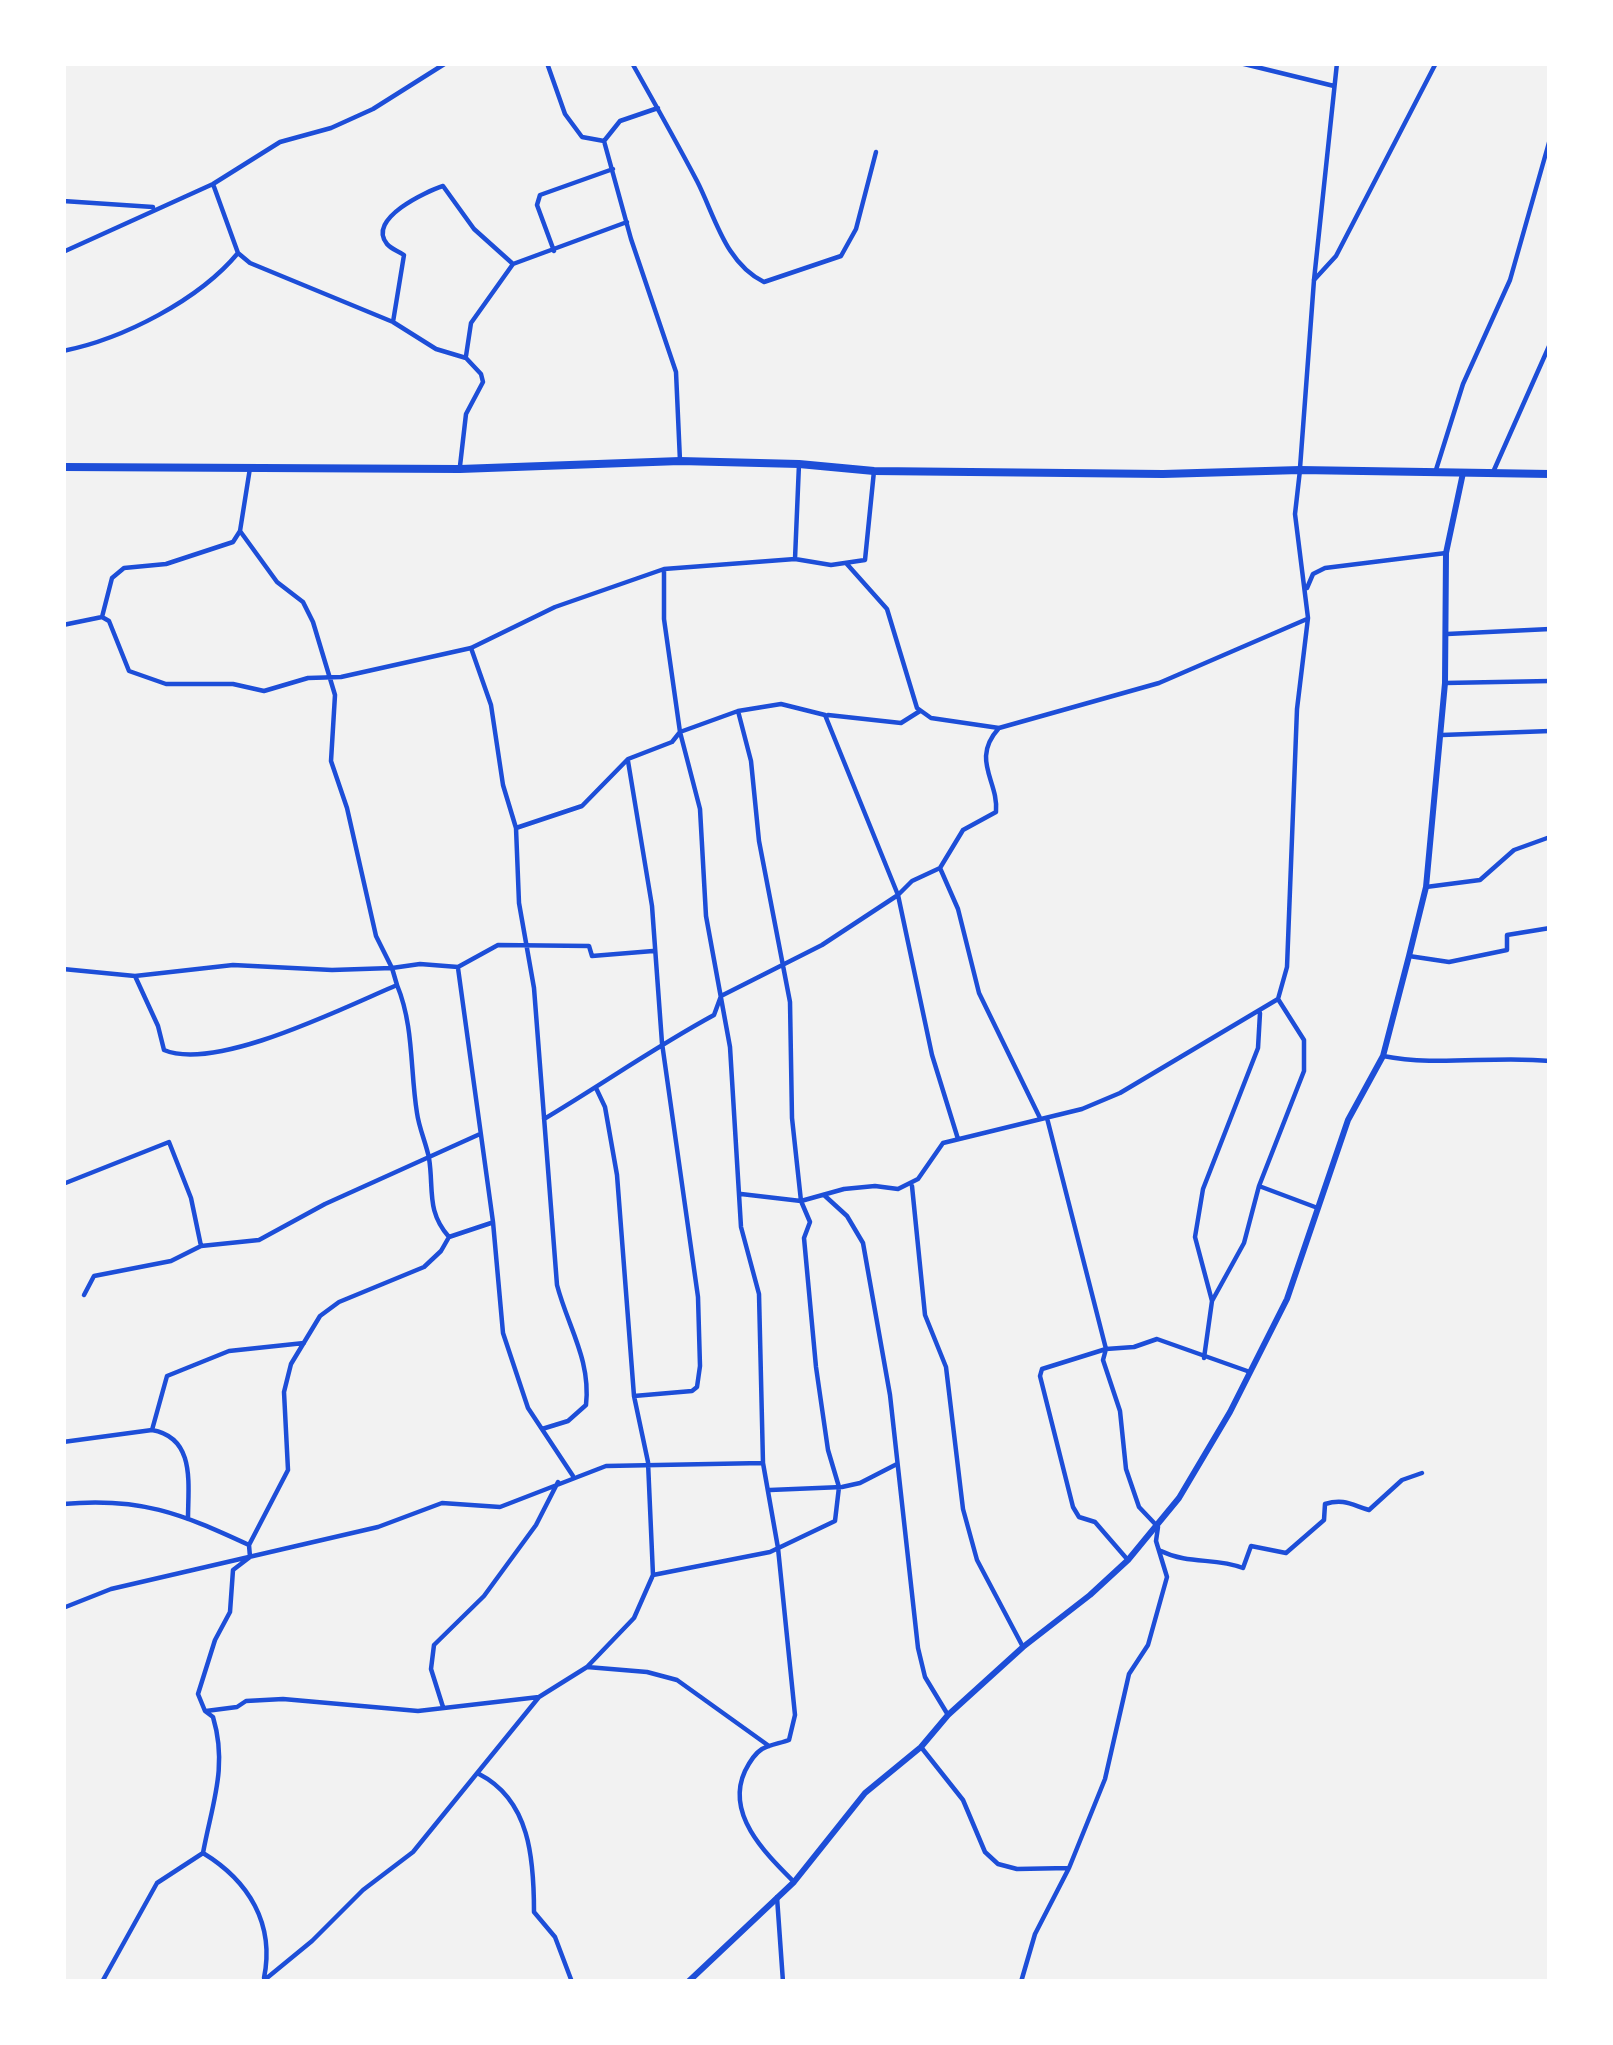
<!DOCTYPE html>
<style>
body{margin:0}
#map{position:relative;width:1613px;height:2045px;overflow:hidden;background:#f2f2f2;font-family:Barlow,sans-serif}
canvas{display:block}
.frame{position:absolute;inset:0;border:66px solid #fff;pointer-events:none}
</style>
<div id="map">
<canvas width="1613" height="2045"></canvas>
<div class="frame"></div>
</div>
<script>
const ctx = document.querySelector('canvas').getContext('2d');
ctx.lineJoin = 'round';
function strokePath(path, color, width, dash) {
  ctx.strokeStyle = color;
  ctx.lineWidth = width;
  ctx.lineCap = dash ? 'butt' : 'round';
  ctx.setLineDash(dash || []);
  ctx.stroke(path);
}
const minor = new Path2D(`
 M547,63L565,114L582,137L604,141L631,239L676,372L680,461
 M632,63C654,102 676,141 697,181C715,216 725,263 764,282L841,256L856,229L876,152
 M1240,63L1334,86
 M604,141L620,121L658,108
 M213,184L238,253L250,263L393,322L436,349L466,358L481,374L483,382L466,414L460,466
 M63,201L153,207
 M554,251L537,205L540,195L613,169
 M63,252L213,184L280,142L331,128L373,109L446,63
 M1314,280L1337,63
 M393,322L404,255C398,251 391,249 387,244C366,219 427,191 443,186L474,229L513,264
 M63,351C123,339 199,300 238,253
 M466,356L471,323L513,264L627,222
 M799,464L795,559L831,565L865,560L874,471
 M1494,470L1550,344
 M1435,473L1463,384L1510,280L1550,139
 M846,563L887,609L917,708L931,718L999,728
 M664,569V619L680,732L700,809L706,916L730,1047L741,1227L759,1294L763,1463L778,1548L795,1715L789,1740C781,1743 769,1745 762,1749C754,1754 749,1763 745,1771C725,1814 765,1853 794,1882
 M1307,588L1313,574L1325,568L1446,553
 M102,617L109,621L129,671L166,684H233L264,691L308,678L341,677L471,648L555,607L664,569L795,559
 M102,617L112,578L124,568L166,564L233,542L240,531L250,468
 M63,625L102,617
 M1447,634L1550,629
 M471,648L491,705L503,785L516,828
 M1445,683L1550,681
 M828,715L901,723L920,711
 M1442,735L1550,731
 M628,761L652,906L662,1043L698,1297L700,1366L697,1387L692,1391L634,1396
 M940,868L958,909L979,993L1040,1118
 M1426,887L1480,880L1514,850L1550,837
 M1409,956L1449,962L1507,950V935L1550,928
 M458,968L493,1222L503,1333L528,1408L573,1476
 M63,969L135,976L233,965L332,970L392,968L376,936L347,808L331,761L335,695L313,622L303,602L277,582L240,531
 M135,976L158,1026L164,1050C216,1072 345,1007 397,985L392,968L420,964L458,967L498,945L589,946L592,956L653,951
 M397,985C414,1026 410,1070 417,1113C419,1128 426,1143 429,1158C434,1189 426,1211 449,1237L491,1223
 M1383,1056C1437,1067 1495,1055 1550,1061
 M596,1088L605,1107L617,1175L634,1396L648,1462L653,1575
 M544,1119C601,1085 655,1047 714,1015L721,996L822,945L898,895L825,715L781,704L738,711
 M958,1139L932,1055L898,895L912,881L940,868L963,830L996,812C999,781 970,760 999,728L1159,683L1307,619
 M63,1184L169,1142L191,1198L201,1246
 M912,1186L925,1315L946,1367L963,1509L977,1560L1023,1647
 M1259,1186L1315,1207
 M741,1194L801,1201L844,1189L875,1186L898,1189L918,1179L943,1143L1082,1109L1120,1093L1278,999L1287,967L1297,709L1308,618L1295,514L1300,470
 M824,1195L847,1216L863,1243L890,1395L918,1648L925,1677L948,1715
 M84,1295L94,1276L171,1261L201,1246L259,1240L325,1204L480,1134
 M1212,1301L1244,1243L1259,1186L1304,1071V1040L1278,999
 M1204,1358L1212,1301L1195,1237L1203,1189L1258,1048L1260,1013
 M152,1430L167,1376L229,1351L304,1343
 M63,1442L152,1430C196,1438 188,1484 188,1519
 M770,1490L842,1487L860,1483L897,1464
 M63,1504C140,1497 180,1513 249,1545
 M1161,1551C1189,1565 1215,1557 1243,1568L1251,1546L1286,1553L1324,1520L1325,1504C1344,1498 1352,1505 1369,1510L1402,1480L1422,1473
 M1127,1559L1095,1522L1079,1517L1073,1507L1040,1376L1042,1369L1106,1349L1134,1347L1157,1339L1250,1372
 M63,1608L111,1589L378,1527L442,1503L500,1507L606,1466L763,1463
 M587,1667L647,1672L677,1680L769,1746
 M443,1707L431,1669L434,1645L484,1596L536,1525L558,1482
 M206,1711L237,1707L246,1701L283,1699L418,1711L539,1697
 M921,1747L963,1800L985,1852L998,1864L1017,1869L1069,1868
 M479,1774C530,1800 534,1859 534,1912L555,1937L572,1982
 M203,1853C212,1804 228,1767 213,1717L205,1711L198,1694L215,1640L230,1612L233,1570L250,1557L249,1545L288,1470L284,1392L291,1364L320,1316L339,1302L424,1267L441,1251L449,1237
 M203,1853C249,1881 275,1924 264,1978
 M777,1897L783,1982
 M102,1982L157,1883L203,1853
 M262,1982L312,1941L363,1890L413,1852L539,1697L587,1667L634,1618L653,1575L770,1552L835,1521L839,1487L828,1450L816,1367L804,1238L810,1222L801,1201L792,1118L790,1002L759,841L751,761L738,711L680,732L672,742L628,759L582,806L516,828L519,903L534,988L557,1285C568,1327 591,1360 586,1405L568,1421L542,1429
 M1021,1982L1035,1934L1069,1868L1105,1779L1129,1674L1148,1645L1167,1577L1156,1541L1158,1527L1139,1507L1126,1469L1120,1411L1103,1360L1106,1349L1047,1118`);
const tertiary = new Path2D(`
 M1300,468L1314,280L1336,256L1436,63`);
const secondary = new Path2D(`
 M688,1982L794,1882L865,1793L921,1747L948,1715L1023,1647L1090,1595L1128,1560L1179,1498L1230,1412L1287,1299L1348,1120L1383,1056L1409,956L1426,887L1445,683L1446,553L1463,473`);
const trunk = new Path2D(`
 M63,467L460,469L680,461L799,464L874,471L1163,474L1300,470L1550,474`);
strokePath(minor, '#1d4ed8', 4.5);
strokePath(tertiary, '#1d4ed8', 4.5);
strokePath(secondary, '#1d4ed8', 6);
strokePath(trunk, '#1d4ed8', 8);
</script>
